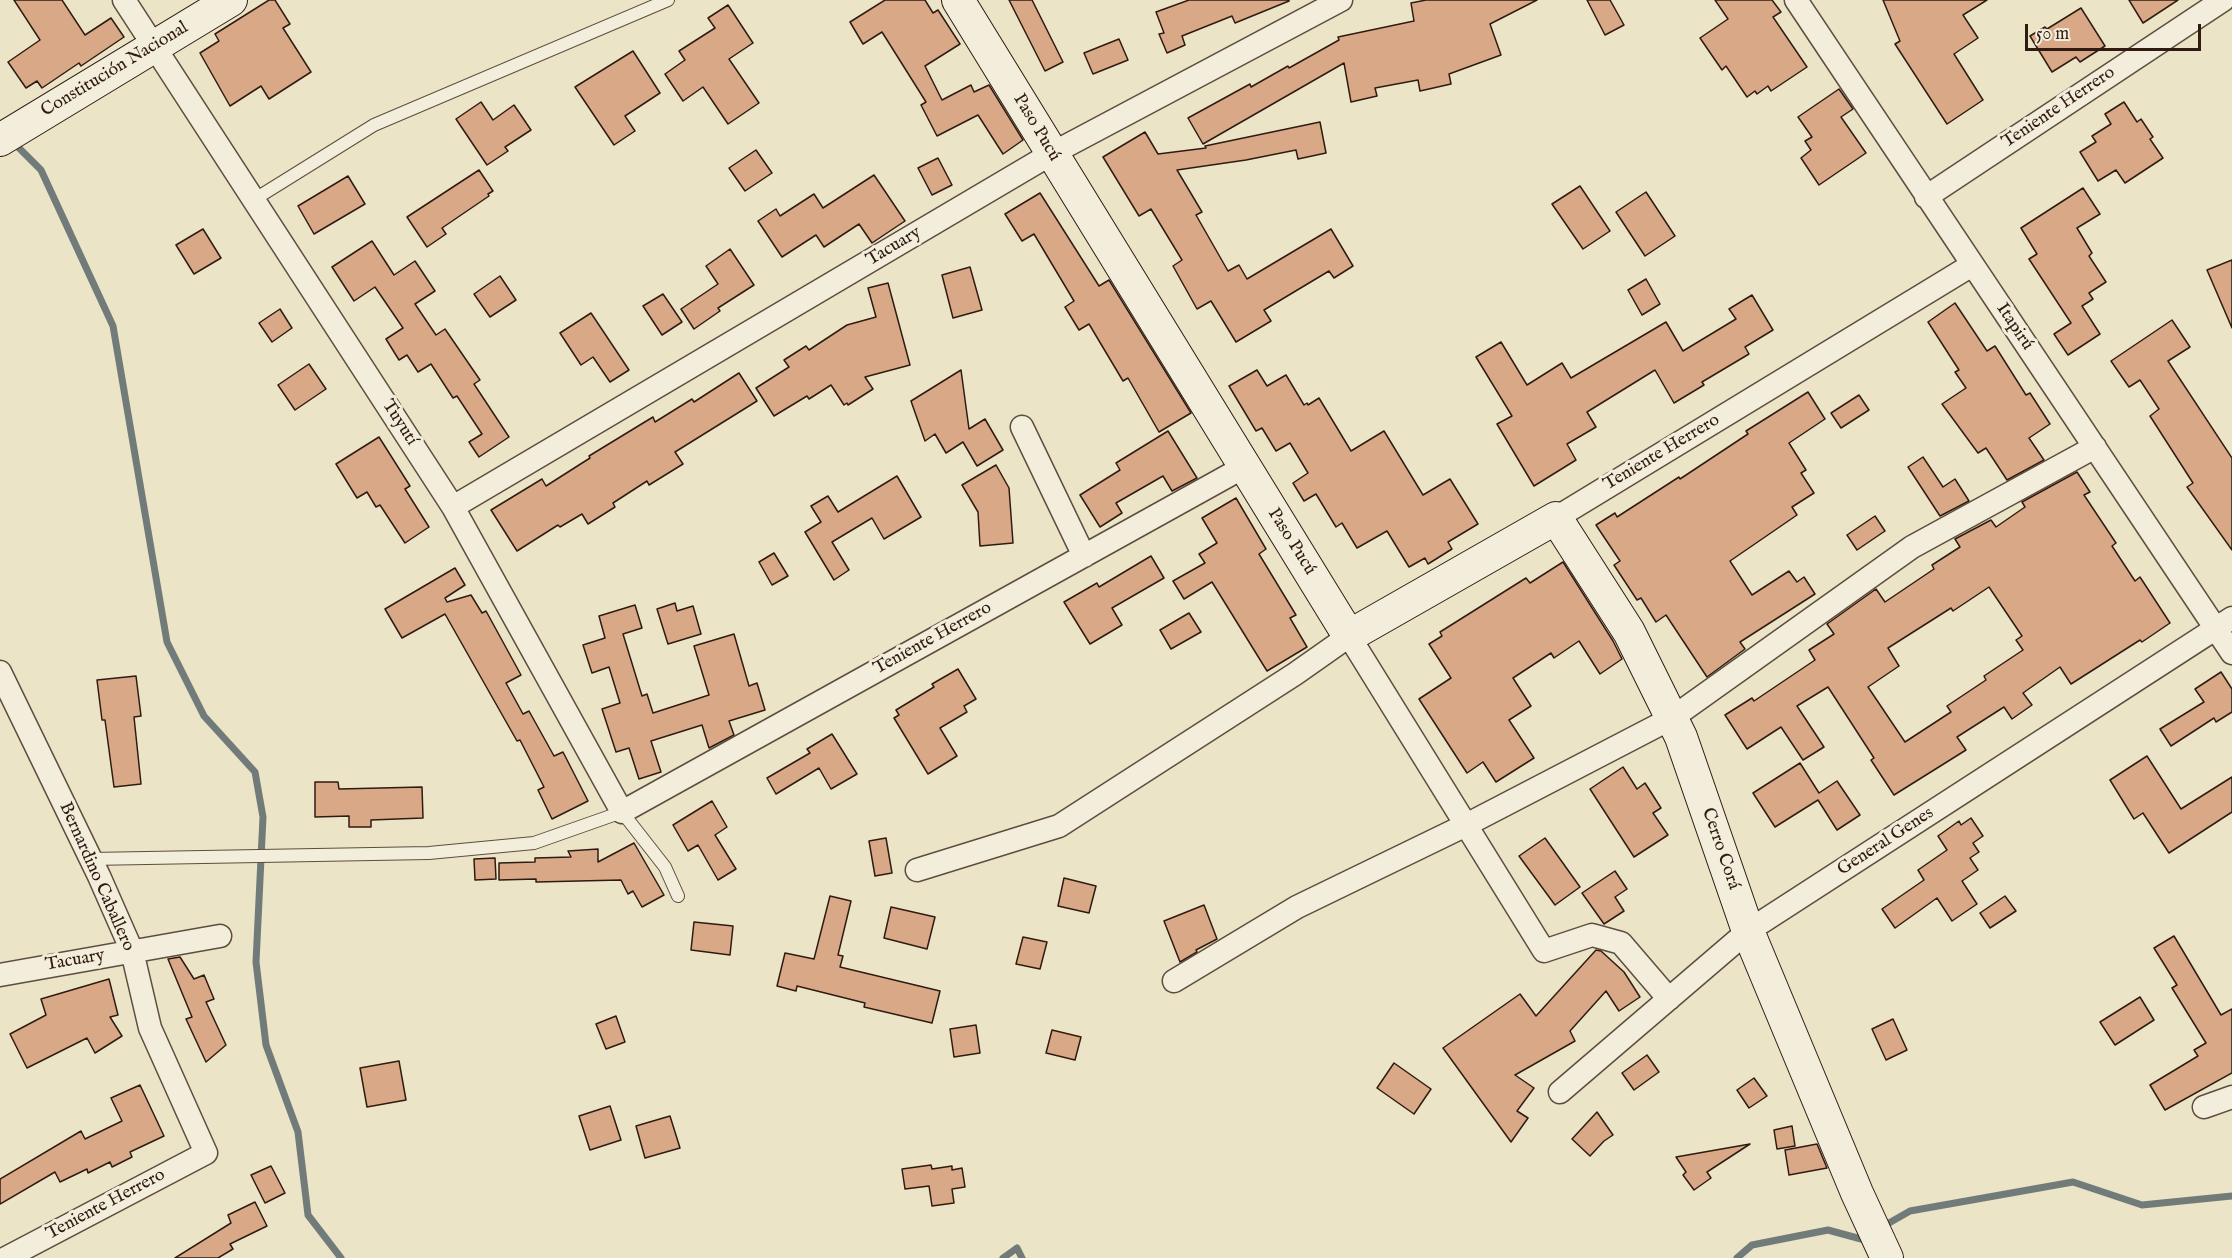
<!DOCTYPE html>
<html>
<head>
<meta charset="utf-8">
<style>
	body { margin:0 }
	#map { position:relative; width:2232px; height:1258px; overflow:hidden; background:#ece4c7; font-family:"IM FELL English",serif }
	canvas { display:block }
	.scale { position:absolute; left:2025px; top:24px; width:176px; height:27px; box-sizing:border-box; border:3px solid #2f1b12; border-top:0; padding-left:8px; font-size:18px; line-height:21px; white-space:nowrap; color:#2f1b12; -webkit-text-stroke:4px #f3eddb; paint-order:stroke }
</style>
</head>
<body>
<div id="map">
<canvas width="2232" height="1258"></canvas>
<div class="scale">50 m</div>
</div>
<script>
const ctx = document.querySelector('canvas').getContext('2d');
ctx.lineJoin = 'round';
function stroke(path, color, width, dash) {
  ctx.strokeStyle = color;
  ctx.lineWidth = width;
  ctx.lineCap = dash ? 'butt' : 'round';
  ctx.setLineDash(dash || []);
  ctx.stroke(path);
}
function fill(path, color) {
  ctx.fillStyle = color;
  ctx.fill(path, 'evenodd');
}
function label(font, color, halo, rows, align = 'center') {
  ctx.font = font + ' "IM FELL English",serif';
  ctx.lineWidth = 6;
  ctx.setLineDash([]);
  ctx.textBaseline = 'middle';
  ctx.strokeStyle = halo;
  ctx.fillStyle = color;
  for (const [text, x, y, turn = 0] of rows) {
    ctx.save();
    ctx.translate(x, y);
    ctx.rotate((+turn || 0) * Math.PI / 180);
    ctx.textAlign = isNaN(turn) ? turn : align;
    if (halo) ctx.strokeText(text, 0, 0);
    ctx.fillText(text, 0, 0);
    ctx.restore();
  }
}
const stream = new Path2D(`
	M 12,141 L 41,170 L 113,326 L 167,642 L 204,716 L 255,772 L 263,817 L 256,962 L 266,1045 L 298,1132 L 308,1215 L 341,1258
	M 1882,1227 L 1910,1211 L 2073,1182 L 2142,1205 L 2232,1196
	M 1003,1258 L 1017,1248 L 1022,1258
	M 1737,1258 L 1752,1245 L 1828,1230 L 1861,1239 L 1867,1236`);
const building = new Path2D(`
	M 14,0 L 62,0 L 85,35 L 111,18 L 124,37 L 81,66 L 79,63 L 42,88 L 37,81 L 26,88 L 8,62 L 40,40 Z
	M 269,0 L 275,0 L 290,24 L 283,28 L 311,72 L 269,99 L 261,86 L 230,106 L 200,53 L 219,41 L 215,34 Z
	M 885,0 L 925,0 L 933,13 L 938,10 L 960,44 L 925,66 L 942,100 L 971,85 L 974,92 L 989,85 L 1023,140 L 1003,154 L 978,115 L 937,136 L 921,105 L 926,102 L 882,32 L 863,44 L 850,22 Z
	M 1009,0 L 1032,0 L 1063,62 L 1045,71 Z
	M 1189,0 L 1289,0 L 1289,1 L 1235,23 L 1232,16 L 1182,36 L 1185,45 L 1167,53 L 1159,34 L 1164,33 L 1156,12 Z
	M 1426,0 L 1537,0 L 1490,24 L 1501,55 L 1449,74 L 1451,84 L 1420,91 L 1418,80 L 1375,88 L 1377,96 L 1351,102 L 1344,63 L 1203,144 L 1188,118 L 1250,84 L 1251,87 L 1288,66 L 1289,68 L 1339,40 L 1338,37 L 1414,21 L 1411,3 Z
	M 1587,0 L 1610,0 L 1624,25 L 1605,35 Z
	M 1715,0 L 1772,0 L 1781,12 L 1773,17 L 1807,67 L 1771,91 L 1768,86 L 1757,94 L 1755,91 L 1747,97 L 1726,66 L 1722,70 L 1700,38 L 1728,19 Z
	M 1883,0 L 1987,0 L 1963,15 L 1978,38 L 1954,54 L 1983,100 L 1947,124 L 1895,44 L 1900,41 Z
	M 2129,0 L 2178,0 L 2143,23 Z
	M 728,5 L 753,43 L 729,59 L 759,103 L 728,124 L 703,87 L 683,101 L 665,74 L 685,60 L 679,51 L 715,28 L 708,18 Z
	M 2081,8 L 2105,46 L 2080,62 L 2076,57 L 2052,72 L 2030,36 L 2045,27 L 2047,29 Z
	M 1119,39 L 1128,60 L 1093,74 L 1084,53 Z
	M 633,51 L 660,93 L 625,116 L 635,131 L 614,145 L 575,87 Z
	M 1839,89 L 1853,109 L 1841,117 L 1866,153 L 1819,185 L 1801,158 L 1811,150 L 1805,141 L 1812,137 L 1798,117 Z
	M 481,102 L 493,120 L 514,105 L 531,130 L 505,147 L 508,151 L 487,165 L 456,119 Z
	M 2124,102 L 2137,122 L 2141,119 L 2153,137 L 2150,139 L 2163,158 L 2125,183 L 2116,170 L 2098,181 L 2080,152 L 2096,142 L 2092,136 L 2111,124 L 2105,114 Z
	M 1320,122 L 1326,153 L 1298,159 L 1296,150 L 1246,160 L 1177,170 L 1202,212 L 1196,215 L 1228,271 L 1239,265 L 1247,279 L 1331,229 L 1353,266 L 1334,278 L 1329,271 L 1264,310 L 1271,321 L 1236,342 L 1211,301 L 1197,309 L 1173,266 L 1182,260 L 1151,209 L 1139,216 L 1103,157 L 1145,132 L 1158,154 L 1206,148 L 1205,146 Z
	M 756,150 L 772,173 L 745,191 L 729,168 Z
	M 938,158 L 952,185 L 932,195 L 918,168 Z
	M 479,170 L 493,191 L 488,194 L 489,196 L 442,228 L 446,234 L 427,247 L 407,217 Z
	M 874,175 L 905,221 L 872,243 L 859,224 L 824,247 L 816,235 L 782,257 L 758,221 L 776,209 L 780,216 L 814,194 L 823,208 Z
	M 348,176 L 365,204 L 314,234 L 298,206 Z
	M 1580,186 L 1610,231 L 1583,249 L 1552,204 Z
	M 2083,188 L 2100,214 L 2077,228 L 2092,253 L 2089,256 L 2106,282 L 2089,293 L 2093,299 L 2082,306 L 2100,334 L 2068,355 L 2054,334 L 2071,323 L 2029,259 L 2037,254 L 2021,228 Z
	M 1646,192 L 1675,236 L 1645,256 L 1616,212 Z
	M 1040,193 L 1099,286 L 1109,280 L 1191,413 L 1159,432 L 1128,378 L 1123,381 L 1089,324 L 1079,330 L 1065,307 L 1074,301 L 1034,234 L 1022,241 L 1005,214 Z
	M 203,229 L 221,258 L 194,274 L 176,245 Z
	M 372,241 L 394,275 L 415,261 L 435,291 L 415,304 L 436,335 L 445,329 L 480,380 L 474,384 L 509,437 L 479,457 L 469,442 L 482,434 L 457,396 L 453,398 L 431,364 L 418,372 L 407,355 L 399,360 L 386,339 L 403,328 L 375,287 L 354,301 L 332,267 Z
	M 730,249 L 754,285 L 718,308 L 720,311 L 694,329 L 681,309 L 718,284 L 706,266 Z
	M 2232,260 L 2232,328 L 2207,270 Z
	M 970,267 L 982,310 L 953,318 L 942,275 Z
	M 500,276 L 516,300 L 490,317 L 474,294 Z
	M 1646,279 L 1660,304 L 1642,315 L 1628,290 Z
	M 888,283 L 910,365 L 865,377 L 873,389 L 848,405 L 847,403 L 844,405 L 831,385 L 809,399 L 807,396 L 774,416 L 756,388 L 789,367 L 784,360 L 806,346 L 809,350 L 847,325 L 876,317 L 868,288 Z
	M 663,294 L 682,322 L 662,335 L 643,306 Z
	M 1752,295 L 1773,330 L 1745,347 L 1749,354 L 1702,382 L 1704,385 L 1674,403 L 1655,370 L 1587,412 L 1596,427 L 1567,444 L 1576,460 L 1534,486 L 1497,424 L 1512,416 L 1476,357 L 1501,342 L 1527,385 L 1562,363 L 1571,378 L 1666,322 L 1683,351 L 1736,319 L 1729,309 Z
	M 1955,303 L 1987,351 L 1995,346 L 2026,395 L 2030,393 L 2050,424 L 2029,438 L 2044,460 L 2007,480 L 1986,448 L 1978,453 L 1942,404 L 1966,388 L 1955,372 L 1959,370 L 1928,322 Z
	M 280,309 L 292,328 L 272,342 L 259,323 Z
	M 591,313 L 629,370 L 610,382 L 593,357 L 581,365 L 560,333 Z
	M 2172,320 L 2190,347 L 2168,361 L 2232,458 L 2232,550 L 2187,487 L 2193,483 L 2150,416 L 2159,409 L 2140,380 L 2129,387 L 2111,361 Z
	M 309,364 L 326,389 L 295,410 L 278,385 Z
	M 961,370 L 969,429 L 985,419 L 1003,450 L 977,466 L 963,442 L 946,453 L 935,434 L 925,441 L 911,401 Z
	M 1257,370 L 1267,386 L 1286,375 L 1304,405 L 1307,403 L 1308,405 L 1319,398 L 1351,451 L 1384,431 L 1423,495 L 1450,479 L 1478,524 L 1448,542 L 1452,549 L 1428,564 L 1425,558 L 1409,567 L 1387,531 L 1357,548 L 1342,523 L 1336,527 L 1316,494 L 1304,501 L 1293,483 L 1308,473 L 1290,443 L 1276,451 L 1262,428 L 1256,431 L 1229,386 Z
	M 739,373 L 757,401 L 675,452 L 683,464 L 649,485 L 647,481 L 613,503 L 615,507 L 588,524 L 582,514 L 560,527 L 558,525 L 517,551 L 491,510 L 542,479 L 546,486 L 590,458 L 589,456 L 653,417 L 655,422 L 692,399 L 694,402 Z
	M 1808,392 L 1825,419 L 1789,443 L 1806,470 L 1801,473 L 1814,493 L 1792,507 L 1797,515 L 1730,561 L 1752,595 L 1789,571 L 1797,582 L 1804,577 L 1815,594 L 1740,642 L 1745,649 L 1707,677 L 1666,615 L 1656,622 L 1641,598 L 1637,600 L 1614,565 L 1620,561 L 1596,525 L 1615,513 L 1617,517 L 1679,477 L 1680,479 L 1748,434 L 1746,431 Z
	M 1859,395 L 1869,410 L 1841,428 L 1831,413 Z
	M 1168,431 L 1197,478 L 1172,491 L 1163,476 L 1116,503 L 1122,513 L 1100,527 L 1080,495 L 1120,470 L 1116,463 Z
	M 379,437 L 410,486 L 405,489 L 429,527 L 405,543 L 380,505 L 376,507 L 367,492 L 357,498 L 336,464 Z
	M 1923,457 L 1943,487 L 1955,479 L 1969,501 L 1940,516 L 1908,467 Z
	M 996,465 L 1009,488 L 1013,543 L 980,546 L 978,512 L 962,485 Z
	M 2077,472 L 2090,492 L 2084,495 L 2116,543 L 2112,546 L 2135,581 L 2140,577 L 2170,623 L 2142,642 L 2140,640 L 2071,684 L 2060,667 L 2023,693 L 2032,705 L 2012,719 L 2004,707 L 1957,737 L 1966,750 L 1894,795 L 1871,760 L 1874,758 L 1828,687 L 1797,706 L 1824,747 L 1803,760 L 1781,727 L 1747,749 L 1725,715 L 1752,698 L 1754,701 L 1815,660 L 1809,650 L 1834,634 L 1827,624 L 1876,589 L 1885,602 L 1934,569 L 1932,565 L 1960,547 L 1955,539 L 1991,520 L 1996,527 L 2025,507 L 2022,502 ZM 1989,587 L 2022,636 L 2016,640 L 2023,650 L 1984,676 L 1986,680 L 1947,706 L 1951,712 L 1905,742 L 1868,687 L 1899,666 L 1888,648 L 1951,608 L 1953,611 Z
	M 897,476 L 921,517 L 884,539 L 872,518 L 832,542 L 849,570 L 834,580 L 805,532 L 821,522 L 811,506 L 828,496 L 838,512 Z
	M 1236,498 L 1266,549 L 1259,554 L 1296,615 L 1290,618 L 1307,647 L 1267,671 L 1212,582 L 1184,599 L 1173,581 L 1205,563 L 1199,554 L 1217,543 L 1202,518 Z
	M 1875,516 L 1885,531 L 1857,550 L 1847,535 Z
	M 774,553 L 788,576 L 772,585 L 759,562 Z
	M 1151,556 L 1164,578 L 1112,608 L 1122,625 L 1090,644 L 1064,602 L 1097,583 L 1099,587 Z
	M 1563,562 L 1613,641 L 1622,659 L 1600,674 L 1579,641 L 1554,658 L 1551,653 L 1513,678 L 1531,706 L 1509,720 L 1534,758 L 1496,782 L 1483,762 L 1467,773 L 1419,699 L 1451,678 L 1429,644 L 1442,636 L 1440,632 L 1526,578 L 1530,583 Z
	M 455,568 L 465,585 L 445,598 L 447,602 L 471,595 L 482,613 L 486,611 L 521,675 L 506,683 L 523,714 L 529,711 L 554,756 L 563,752 L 588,801 L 552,819 L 538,790 L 544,787 L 520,740 L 517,741 L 445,614 L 402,638 L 385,609 Z
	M 675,603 L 677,611 L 693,606 L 701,634 L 668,644 L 657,609 Z
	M 635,605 L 642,628 L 623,634 L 642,696 L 647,694 L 653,713 L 709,695 L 694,646 L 734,634 L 749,686 L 757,683 L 765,710 L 729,721 L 734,735 L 709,748 L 702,725 L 651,741 L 661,772 L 639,779 L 629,748 L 616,752 L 602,709 L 620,703 L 609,667 L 592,673 L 583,645 L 605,638 L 599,616 Z
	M 1189,613 L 1201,632 L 1171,649 L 1160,630 Z
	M 958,669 L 976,699 L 964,706 L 967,712 L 940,728 L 957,756 L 928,774 L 894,718 L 899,715 L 896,710 L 934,687 L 932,684 Z
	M 2221,672 L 2232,689 L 2232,712 L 2216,722 L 2214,718 L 2171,746 L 2160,729 L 2204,702 L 2195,689 Z
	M 136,676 L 141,716 L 134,717 L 141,784 L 114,787 L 105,720 L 102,720 L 97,680 Z
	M 832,734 L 857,774 L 831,789 L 819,768 L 776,794 L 767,778 L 810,753 L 807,749 Z
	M 2147,756 L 2181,809 L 2232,777 L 2232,812 L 2169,853 L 2143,813 L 2134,819 L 2110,780 Z
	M 1800,763 L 1819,793 L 1837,781 L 1860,815 L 1837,830 L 1818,800 L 1775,827 L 1753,793 Z
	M 1623,767 L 1637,789 L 1645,783 L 1661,808 L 1653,813 L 1668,835 L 1634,857 L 1590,789 Z
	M 315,782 L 338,782 L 339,789 L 422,787 L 423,818 L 371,820 L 371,827 L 349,827 L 349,816 L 315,817 Z
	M 712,801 L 727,827 L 715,835 L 736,869 L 718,880 L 698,845 L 688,851 L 673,825 Z
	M 1971,818 L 1983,836 L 1973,843 L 1979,852 L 1970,858 L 1978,870 L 1962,881 L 1977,904 L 1952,921 L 1937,898 L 1895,928 L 1882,909 L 1924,880 L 1918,870 L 1947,850 L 1938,836 L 1959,821 L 1961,825 Z
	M 886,838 L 892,873 L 875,876 L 869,841 Z
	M 1545,838 L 1580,887 L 1555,905 L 1519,856 Z
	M 634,843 L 664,895 L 642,907 L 633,891 L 628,894 L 621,880 L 536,882 L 536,879 L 499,880 L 499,863 L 535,862 L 535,858 L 571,857 L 568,851 L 598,849 L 598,862 Z
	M 495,858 L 496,879 L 475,880 L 474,859 Z
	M 1615,871 L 1627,889 L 1615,897 L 1624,911 L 1604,924 L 1582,893 Z
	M 1064,878 L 1096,886 L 1089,913 L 1058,906 Z
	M 830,896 L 851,901 L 838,955 L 843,956 L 840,967 L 940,991 L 932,1023 L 864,1007 L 865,1003 L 797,986 L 796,991 L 777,986 L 785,953 L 814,959 Z
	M 2005,896 L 2016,911 L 1990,928 L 1980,913 Z
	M 1204,905 L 1217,939 L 1196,950 L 1197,952 L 1180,962 L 1164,921 Z
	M 891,907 L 935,917 L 927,949 L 884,938 Z
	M 694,922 L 733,926 L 730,955 L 691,950 Z
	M 2174,936 L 2221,1015 L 2232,1009 L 2232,1073 L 2165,1110 L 2150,1085 L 2198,1056 L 2194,1050 L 2206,1043 L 2172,988 L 2177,985 L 2154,948 Z
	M 1023,937 L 1047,942 L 1040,969 L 1016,964 Z
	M 1596,950 L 1601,951 L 1624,972 L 1640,997 L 1619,1011 L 1606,991 L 1570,1031 L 1575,1041 L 1515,1075 L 1534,1088 L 1517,1111 L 1528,1118 L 1511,1142 L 1443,1048 L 1520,994 L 1536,1016 Z
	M 180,957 L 194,979 L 204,975 L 214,999 L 206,1002 L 226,1045 L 206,1062 L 186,1019 L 192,1017 L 168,959 Z
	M 109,979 L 118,1015 L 110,1017 L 122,1036 L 95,1053 L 87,1038 L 27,1068 L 10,1034 L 46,1015 L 41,999 Z
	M 2140,997 L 2154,1020 L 2115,1045 L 2100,1022 Z
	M 616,1016 L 625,1042 L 606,1049 L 596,1024 Z
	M 1893,1019 L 1907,1050 L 1886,1060 L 1872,1029 Z
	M 976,1025 L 980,1053 L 954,1057 L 950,1029 Z
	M 1052,1030 L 1081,1037 L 1075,1060 L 1046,1053 Z
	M 1647,1055 L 1659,1072 L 1634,1090 L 1622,1073 Z
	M 399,1061 L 406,1100 L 367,1107 L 360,1068 Z
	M 1394,1063 L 1431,1089 L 1414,1114 L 1377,1088 Z
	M 1754,1078 L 1767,1096 L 1749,1108 L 1737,1090 Z
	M 140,1085 L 164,1136 L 130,1152 L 132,1157 L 112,1167 L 110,1162 L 88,1173 L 87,1169 L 60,1182 L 55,1172 L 0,1204 L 0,1179 L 81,1131 L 85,1139 L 122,1121 L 111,1098 Z
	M 610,1106 L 621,1140 L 590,1150 L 579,1116 Z
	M 1597,1112 L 1613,1135 L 1604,1141 L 1590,1156 L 1572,1139 Z
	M 670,1116 L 680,1148 L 645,1158 L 636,1126 Z
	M 1792,1126 L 1795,1146 L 1777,1149 L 1774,1130 Z
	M 1750,1144 L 1707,1172 L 1711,1178 L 1694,1190 L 1683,1175 L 1686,1172 L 1676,1157 Z
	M 1817,1144 L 1827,1168 L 1789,1175 L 1785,1150 Z
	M 931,1165 L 932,1169 L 952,1166 L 952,1170 L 962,1168 L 965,1187 L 952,1189 L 954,1203 L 932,1206 L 929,1186 L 905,1189 L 902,1169 Z
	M 271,1166 L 285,1193 L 265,1203 L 251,1175 Z
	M 255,1202 L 267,1226 L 230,1244 L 233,1249 L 218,1258 L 175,1258 L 231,1223 L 228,1215 Z`);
const lane = new Path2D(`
	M 255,199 L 374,125 L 668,0
	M 90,859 L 429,853 L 534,843 L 622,812 L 665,867 L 678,896`);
const street = new Path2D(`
	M 124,0 L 453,507 L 622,812 L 1244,467
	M 1796,0 L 2232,653
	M 1926,197 L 2223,0
	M 1022,427 L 1084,556
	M 453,507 L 1051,154 L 1341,0
	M 1556,518 L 1972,265
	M 0,672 L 99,876 L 132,951 L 150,1028 L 206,1153 L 6,1258
	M 917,870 L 1059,826 L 1295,674 L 1349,636 L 1544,951 L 1592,935 L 1621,943 L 1669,999
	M 0,975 L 220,936
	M 1174,981 L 1297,907 L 1466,825 L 1672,718 L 1912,547 L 2095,447
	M 1560,1092 L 1748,931 L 2232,618
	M 2204,1107 L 2232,1097`);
const secondary = new Path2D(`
	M 958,0 L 1349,636 L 1556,518 L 1629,632 L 1681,737 L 1748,931 L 1857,1193 L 1887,1258
	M 0,140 L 231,0`);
const streetNames = [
	["Constitución Nacional",115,70,-31],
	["Teniente Herrero",2059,108,-34],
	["Paso Pucú",1036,128,59],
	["Tacuary",894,247,-31],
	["Itapirú",2014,327,56],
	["Tuyutí",399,423,57],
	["Teniente Herrero",1662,453,-31],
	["Paso Pucú",1291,542,58],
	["Teniente Herrero",933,639,-29],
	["General Genes",1886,842,-33],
	["Cerro Corá",1720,849,71],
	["Bernardino Caballero",96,877,66],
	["Tacuary",75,961,-10],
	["Teniente Herrero",106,1205,-28]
];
stroke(stream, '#717c7a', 7);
fill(building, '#d9a987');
stroke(building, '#2f1b12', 1.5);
stroke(lane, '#5e4d3f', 14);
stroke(street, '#5e4d3f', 25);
stroke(secondary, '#2f1b12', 34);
stroke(lane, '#f3eddb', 12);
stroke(street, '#f3eddb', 22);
stroke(secondary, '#f3eddb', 32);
label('18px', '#2f1b12', '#f3eddb', streetNames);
</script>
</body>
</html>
